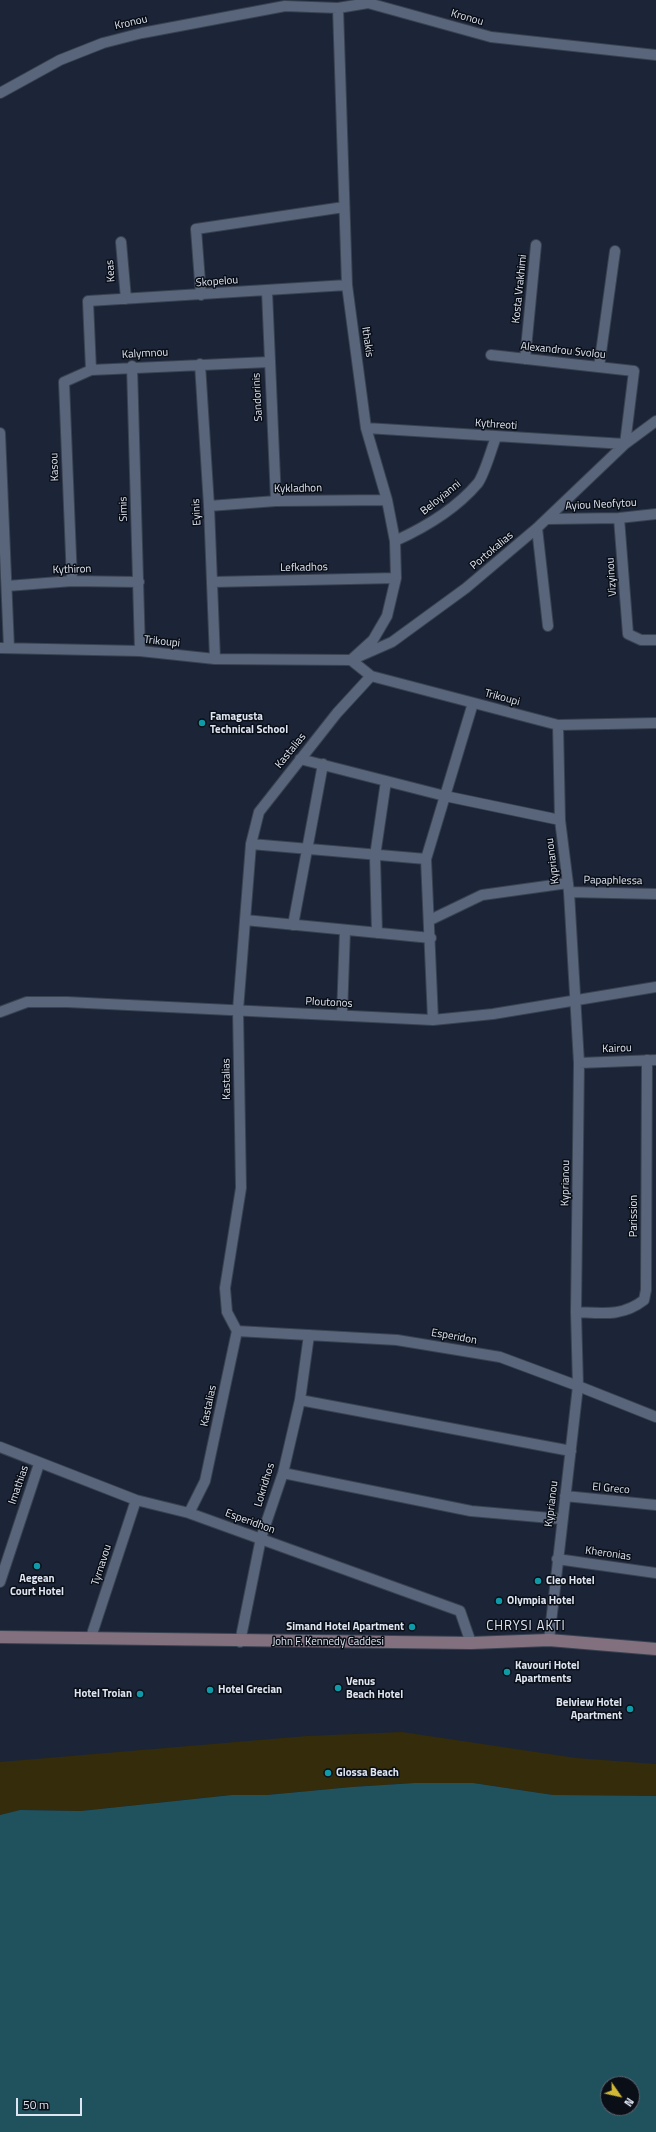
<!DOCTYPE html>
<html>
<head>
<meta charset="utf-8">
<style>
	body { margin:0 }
	#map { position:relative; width:656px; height:2132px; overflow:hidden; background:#1b2537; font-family:"Titillium Web",sans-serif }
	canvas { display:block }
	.north { position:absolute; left:600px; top:2076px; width:40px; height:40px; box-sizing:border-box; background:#0a0e16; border:1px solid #5f646e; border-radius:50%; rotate:124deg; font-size:11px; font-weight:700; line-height:16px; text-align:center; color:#dfe6f3 }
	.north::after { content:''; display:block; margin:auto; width:14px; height:18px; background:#d1b736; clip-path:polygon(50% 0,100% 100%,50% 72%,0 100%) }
	.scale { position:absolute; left:16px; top:2098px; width:66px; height:18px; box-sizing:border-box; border:2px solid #dfe6f3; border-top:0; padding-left:5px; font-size:12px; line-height:14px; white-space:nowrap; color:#dfe6f3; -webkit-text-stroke:3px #0a0e16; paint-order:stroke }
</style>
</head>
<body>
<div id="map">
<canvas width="656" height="2132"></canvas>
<div class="north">N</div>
<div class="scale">50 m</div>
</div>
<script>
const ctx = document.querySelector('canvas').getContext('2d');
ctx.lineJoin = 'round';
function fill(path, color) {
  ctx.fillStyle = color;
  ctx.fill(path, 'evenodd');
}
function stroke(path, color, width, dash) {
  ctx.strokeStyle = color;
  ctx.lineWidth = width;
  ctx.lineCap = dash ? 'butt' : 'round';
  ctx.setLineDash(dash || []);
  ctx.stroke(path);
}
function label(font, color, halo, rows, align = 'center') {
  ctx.font = font + ' "Titillium Web",sans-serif';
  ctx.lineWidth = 3;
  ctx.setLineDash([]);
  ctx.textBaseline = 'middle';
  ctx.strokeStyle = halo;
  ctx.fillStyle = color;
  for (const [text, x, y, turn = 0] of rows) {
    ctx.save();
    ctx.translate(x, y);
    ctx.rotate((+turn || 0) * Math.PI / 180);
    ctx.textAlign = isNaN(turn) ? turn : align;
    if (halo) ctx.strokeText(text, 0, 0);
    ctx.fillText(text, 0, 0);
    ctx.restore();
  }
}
const sand = new Path2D(`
	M 402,1732 L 576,1758 L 656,1764 L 656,1796 L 553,1795 L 473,1783 L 415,1783 L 352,1787 L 267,1795 L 231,1795 L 81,1811 L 20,1810 L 0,1815 L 0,1762 L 307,1736 Z`);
const water = new Path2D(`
	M 415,1783 L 473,1783 L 553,1795 L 656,1796 L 656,2132 L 0,2132 L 0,1815 L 20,1810 L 81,1811 L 232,1795 L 267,1795 L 352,1787 ZM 608,2084 L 632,2084 L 632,2108 L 608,2108 Z`);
const street = new Path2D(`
	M 338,8 L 347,285 L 366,428 L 387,500 L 395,541 L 396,578 L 387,616 L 373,640 L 351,660 L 371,676 L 558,725 L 656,723
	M 0,93 L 60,60 L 103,43 L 142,33 L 285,6 L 338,8 L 368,3 L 491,37 L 656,55
	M 121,242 L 126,299
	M 267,291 L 276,501
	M 201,295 L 196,229 L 344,207
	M 525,359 L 536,245
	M 269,362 L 91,370 L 88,301 L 347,285
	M 200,364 L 209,506 L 215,659
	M 132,366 L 140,651
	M 599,367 L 615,251
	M 366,428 L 625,444 L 634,371 L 491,355
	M 0,433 L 9,648
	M 209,506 L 276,501 L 387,500
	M 619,518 L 628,634 L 641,640 L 656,640
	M 547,519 L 619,518 L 656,514
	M 537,528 L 548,626
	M 395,541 C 426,527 456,509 478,483 C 485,473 491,450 496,437
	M 72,581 L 64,382 L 91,370
	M 212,582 L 396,578
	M 7,586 L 72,581 L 139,582
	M 0,648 L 140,651 L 215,659 L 351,660 L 392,642 L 466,588 L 537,528 L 625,444 L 656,421
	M 300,759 L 445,796 L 560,820
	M 251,844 L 426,859
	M 569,892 L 656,894
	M 245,920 L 431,938
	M 430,920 L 482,895 L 568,883
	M 293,925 L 323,764
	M 377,933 L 375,856 L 386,781
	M 0,1012 L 27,1002 L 67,1002 L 433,1020 L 493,1014 L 656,987
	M 342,1015 L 345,930
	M 433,1020 L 426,859 L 473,703
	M 579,1063 L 656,1060
	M 576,1312 C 602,1313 622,1317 644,1300 L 646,1290 L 647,1060
	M 237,1331 L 397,1340 L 500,1357 L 578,1386 L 656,1417
	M 300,1400 L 571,1451
	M 0,1447 L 136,1500 L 189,1513 L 460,1611 L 471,1643
	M 283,1473 L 471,1511 L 562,1519
	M 565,1496 L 656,1505
	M 189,1513 L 205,1481 L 237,1331 L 227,1312 L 225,1288 L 241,1188 L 238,1010 L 251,844 L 259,812 L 337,713 L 371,676
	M 557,1559 L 656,1573
	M 0,1582 L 39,1464
	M 91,1637 L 136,1500
	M 549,1640 L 578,1386 L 576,1312 L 579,1063 L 569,892 L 560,820 L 558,725
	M 240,1642 L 261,1538 L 283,1473 L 300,1400 L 309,1335`);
const secondary = new Path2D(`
	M 0,1637 L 471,1643 L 549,1640 L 656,1649`);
const markers = [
	[202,723,4,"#0f9aa8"],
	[37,1566,4,"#0f9aa8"],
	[538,1581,4,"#0f9aa8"],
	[499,1601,4,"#0f9aa8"],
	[412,1627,4,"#0f9aa8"],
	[507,1672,4,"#0f9aa8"],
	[338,1688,4,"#0f9aa8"],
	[210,1690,4,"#0f9aa8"],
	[140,1694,4,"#0f9aa8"],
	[630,1709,4,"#0f9aa8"],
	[328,1773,4,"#0f9aa8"]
];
const streetNames = [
	["Kronou",467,18,16],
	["Kronou",131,23,-13],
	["Keas",111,271,-94],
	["Skopelou",217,282,-4],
	["Kosta Vrakhimi",520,289,-84],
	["Ithakis",367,342,82],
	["Alexandrou Svolou",563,351,6],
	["Kalymnou",145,354,-3],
	["Sandorinis",258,397,-93],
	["Kythreoti",496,425,4],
	["Kasou",55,467,-92],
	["Kykladhon",298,489,-1],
	["Beloyianni",441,498,-39],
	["Ayiou Neofytou",601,505,-3],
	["Simis",124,509,-92],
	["Eyinis",197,512,-93],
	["Portokalias",492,551,-40],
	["Lefkadhos",304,568,-1],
	["Kythiron",72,570,-2],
	["Vizyinou",612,577,-94],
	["Trikoupi",162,642,6],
	["Trikoupi",502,698,15],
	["Kastalias",291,751,-51],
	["Kyprianou",553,861,-97],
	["Papaphlessa",613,881,1],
	["Ploutonos",329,1003,3],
	["Kairou",617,1049,-2],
	["Kastalias",227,1079,-91],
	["Kyprianou",566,1183,-89],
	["Parission",634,1216,-90],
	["Esperidon",454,1337,10],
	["Kastalias",209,1406,-78],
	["Imathias",19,1485,-71],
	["Lokridhos",265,1485,-73],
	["El Greco",611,1489,5],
	["Kyprianou",552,1504,-83],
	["Esperidhon",250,1522,20],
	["Kheronias",608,1554,8],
	["Tyrnavou",102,1565,-72],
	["John F. Kennedy Caddesi",328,1642]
];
const poiNames = [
	["Famagusta",210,717],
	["Technical School",210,730],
	["Aegean",37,1579,"center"],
	["Court Hotel",37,1592,"center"],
	["Cleo Hotel",546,1581],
	["Olympia Hotel",507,1601],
	["Simand Hotel Apartment",404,1627,"right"],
	["Kavouri Hotel",515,1666],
	["Apartments",515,1679],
	["Venus",346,1682],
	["Beach Hotel",346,1695],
	["Hotel Grecian",218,1690],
	["Hotel Troian",132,1694,"right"],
	["Belview Hotel",622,1703,"right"],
	["Apartment",622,1716,"right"],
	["Glossa Beach",336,1773]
];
const quarterNames = [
	["CHRYSI AKTI",526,1627]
];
fill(sand, '#342c0b');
fill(water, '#20525e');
stroke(street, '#394251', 12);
stroke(secondary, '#394251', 14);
stroke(street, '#59657b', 10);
stroke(secondary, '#82707f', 12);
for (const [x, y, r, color] of markers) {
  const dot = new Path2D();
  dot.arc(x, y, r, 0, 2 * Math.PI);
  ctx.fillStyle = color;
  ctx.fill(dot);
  stroke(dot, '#0a0e16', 1.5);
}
label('11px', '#dfe6f3', '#0a0e16', streetNames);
label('bold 11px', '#dfe6f3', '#0a0e16', poiNames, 'left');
ctx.letterSpacing = '1px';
label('13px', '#dfe6f3', '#0a0e16', quarterNames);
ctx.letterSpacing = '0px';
</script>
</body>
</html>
